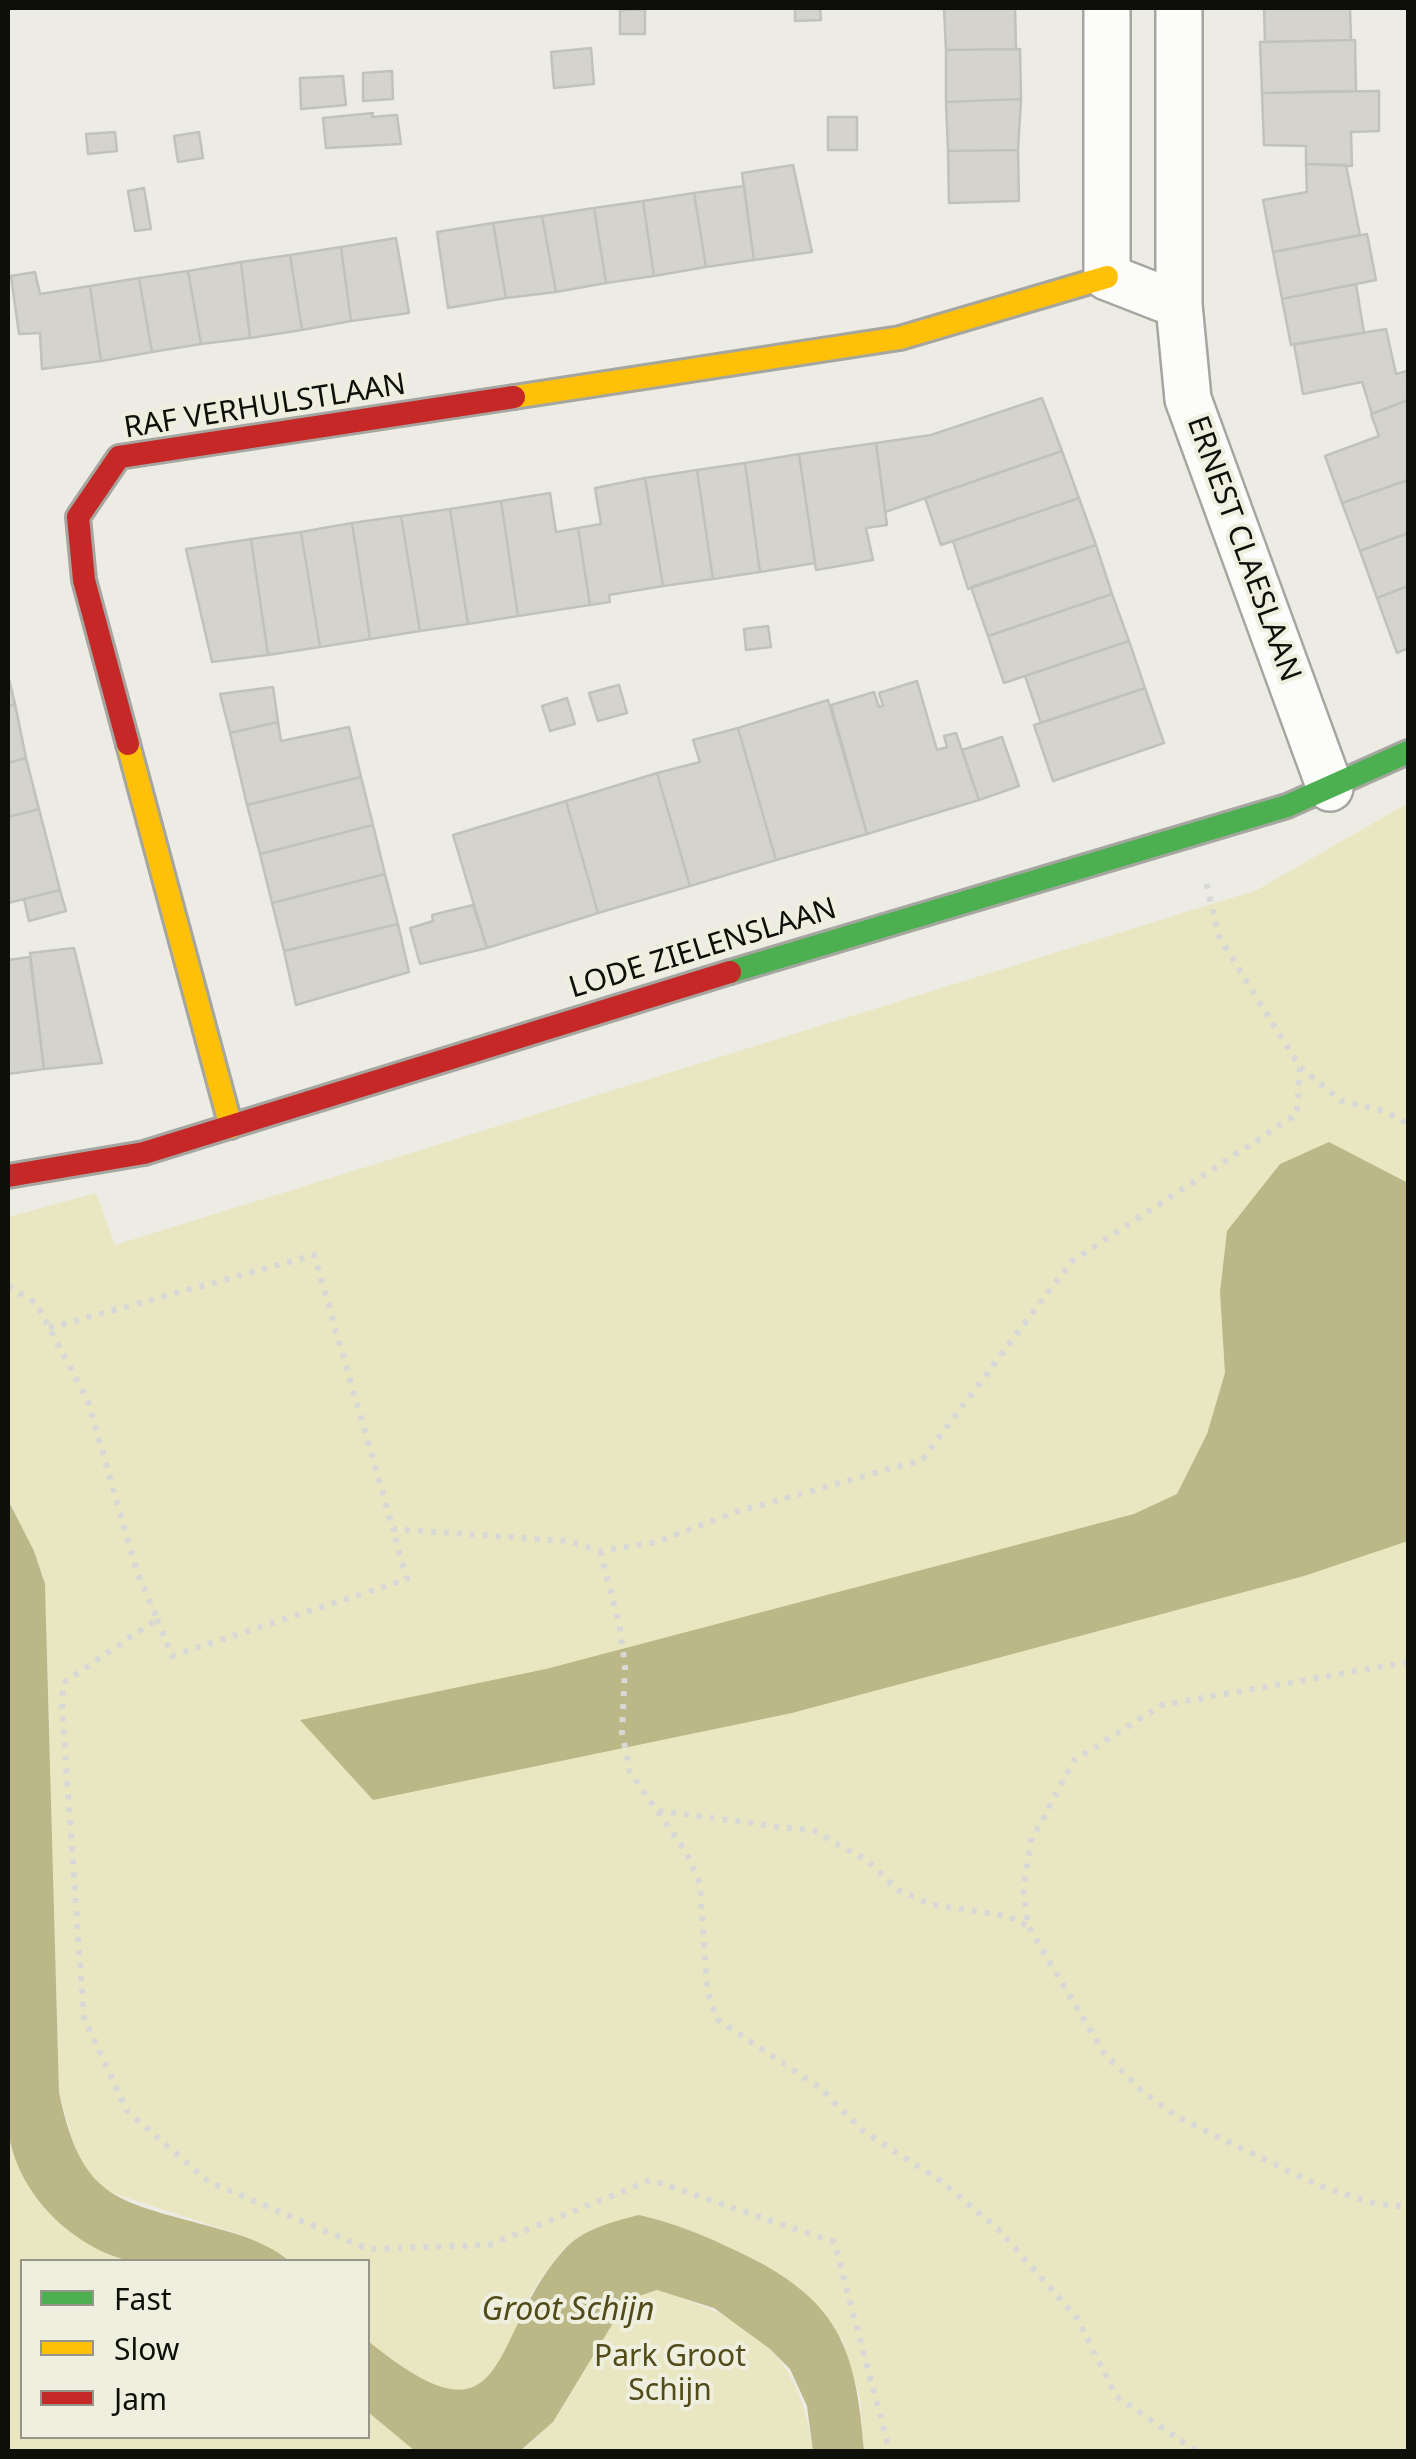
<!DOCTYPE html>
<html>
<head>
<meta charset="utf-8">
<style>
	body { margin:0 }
	#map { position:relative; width:1416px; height:2459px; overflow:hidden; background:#ecece4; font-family:"Noto Sans",sans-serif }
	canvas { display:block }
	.frame { position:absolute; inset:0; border:10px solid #0f0f0a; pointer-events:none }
	.legend { position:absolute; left:20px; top:2259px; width:350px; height:180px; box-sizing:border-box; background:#efefe0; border:2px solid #95958a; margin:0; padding:12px 18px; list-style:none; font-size:30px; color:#0f0f0a }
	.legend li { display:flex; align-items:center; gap:20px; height:50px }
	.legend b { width:50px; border:2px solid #95958a }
</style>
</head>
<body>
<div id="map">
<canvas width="1416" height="2459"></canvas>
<div class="frame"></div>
<ul class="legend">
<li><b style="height:12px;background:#4caf50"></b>Fast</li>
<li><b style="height:12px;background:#ffc107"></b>Slow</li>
<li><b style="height:12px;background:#c62828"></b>Jam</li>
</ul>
</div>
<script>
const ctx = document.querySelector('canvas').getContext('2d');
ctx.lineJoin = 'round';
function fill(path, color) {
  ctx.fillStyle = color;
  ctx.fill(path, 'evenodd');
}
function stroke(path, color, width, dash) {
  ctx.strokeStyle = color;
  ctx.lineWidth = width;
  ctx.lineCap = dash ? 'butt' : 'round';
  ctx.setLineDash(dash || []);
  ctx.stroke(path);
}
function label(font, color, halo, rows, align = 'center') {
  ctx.font = font + ' "Noto Sans",sans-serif';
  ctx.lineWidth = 8;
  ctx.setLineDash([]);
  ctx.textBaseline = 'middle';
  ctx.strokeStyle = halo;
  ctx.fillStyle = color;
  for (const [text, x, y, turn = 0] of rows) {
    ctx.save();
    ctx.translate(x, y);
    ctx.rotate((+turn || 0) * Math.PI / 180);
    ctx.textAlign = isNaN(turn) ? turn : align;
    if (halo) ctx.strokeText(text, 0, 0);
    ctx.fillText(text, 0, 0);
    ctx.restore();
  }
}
const green = new Path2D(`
	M 1408,803 L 1408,2451 L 864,2451 L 860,2398 L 842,2339 L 565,2247 C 555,2261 542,2276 533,2291 C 517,2318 515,2352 499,2379 C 460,2442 399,2374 368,2341 L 368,2262 L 289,2261 L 238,2234 L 106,2191 L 79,2163 L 59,2092 L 45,1584 L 34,1551 L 8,1500 L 8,1217 L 96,1193 L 115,1245 L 1257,890 Z
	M 8,2125 C 13,2194 75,2238 135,2261 L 22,2262 L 22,2436 L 368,2436 L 368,2412 L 415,2451 L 8,2451 Z
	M 657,2290 C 751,2319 799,2350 813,2451 L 520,2452 L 553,2422 L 627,2299 Z`);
const water = new Path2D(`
	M 1329,1142 L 1408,1183 L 1408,1541 L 1304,1576 L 792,1713 L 373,1800 L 300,1720 L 546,1669 L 1134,1514 L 1177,1494 L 1207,1434 L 1225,1373 L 1220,1292 L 1227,1231 L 1280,1164 Z
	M 8,1500 L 34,1551 L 45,1584 L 59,2092 C 82,2204 119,2200 219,2229 C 242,2235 271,2245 289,2261 C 247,2262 174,2269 135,2262 C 72,2250 12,2189 8,2125 Z
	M 639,2215 C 675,2223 705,2236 739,2252 C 838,2299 856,2346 864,2451 L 813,2451 L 807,2406 L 790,2369 L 770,2349 L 714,2308 L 657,2290 L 627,2300 L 553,2422 L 520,2451 L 415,2451 L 368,2412 L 368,2341 C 513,2459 487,2336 563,2251 C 582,2229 612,2222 639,2215 Z`);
const building = new Path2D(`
	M 795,8 L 820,8 L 821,20 L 795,21 Z
	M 944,8 L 1015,8 L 1016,49 L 946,50 Z
	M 1264,8 L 1350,8 L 1351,40 L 1265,42 Z
	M 645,9 L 645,34 L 620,34 L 620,10 Z
	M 1351,40 L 1355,40 L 1356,91 L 1262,93 L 1260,42 Z
	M 591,48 L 594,84 L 554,88 L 551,52 Z
	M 1020,49 L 1021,99 L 946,102 L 946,50 Z
	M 392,71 L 393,99 L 363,101 L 363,73 Z
	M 343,76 L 346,105 L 301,109 L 300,78 Z
	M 1379,91 L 1379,131 L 1351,132 L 1352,166 L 1306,164 L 1306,146 L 1264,145 L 1262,93 Z
	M 1021,99 L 1018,150 L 948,151 L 946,102 Z
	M 373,113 L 372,117 L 397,115 L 401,144 L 326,148 L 323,118 Z
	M 828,117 L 857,117 L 857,150 L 828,150 Z
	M 115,132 L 117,151 L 88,154 L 86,134 Z
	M 199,132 L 203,158 L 178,162 L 174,136 Z
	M 1018,150 L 1019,201 L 949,203 L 948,151 Z
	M 1306,164 L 1346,165 L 1360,235 L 1273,252 L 1263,200 L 1307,192 Z
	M 793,165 L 812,252 L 754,260 L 742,173 Z
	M 744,186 L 754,260 L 706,267 L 694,193 Z
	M 144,188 L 151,229 L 135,231 L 128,191 Z
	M 694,193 L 706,267 L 654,276 L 643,201 Z
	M 643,201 L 654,276 L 606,283 L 594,208 Z
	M 594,208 L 606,283 L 556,292 L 542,216 Z
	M 542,216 L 556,292 L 506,298 L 493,223 Z
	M 493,223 L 506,298 L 448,308 L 437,232 Z
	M 1367,234 L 1376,280 L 1282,299 L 1273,252 Z
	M 396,238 L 409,313 L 351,321 L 341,247 Z
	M 341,247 L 351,321 L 302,330 L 290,255 Z
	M 290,255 L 302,330 L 250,338 L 241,262 Z
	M 241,262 L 250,338 L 201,344 L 188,271 Z
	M 188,271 L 201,344 L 152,352 L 139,278 Z
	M 35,272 L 40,294 L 90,286 L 101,361 L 42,369 L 40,333 L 19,334 L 11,276 Z
	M 139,278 L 152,352 L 101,361 L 90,286 Z
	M 1356,284 L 1364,333 L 1291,345 L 1282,299 Z
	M 1386,329 L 1396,374 L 1407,371 L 1408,400 L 1372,414 L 1362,382 L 1303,394 L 1294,344 Z
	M 1042,398 L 1062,451 L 885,512 L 876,443 L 931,435 Z
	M 1408,400 L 1408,480 L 1342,503 L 1325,456 L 1379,436 L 1371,414 Z
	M 876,443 L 887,525 L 866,528 L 873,560 L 816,570 L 799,454 Z
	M 1062,451 L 1079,498 L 941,545 L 925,498 Z
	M 799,454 L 815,563 L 760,572 L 745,463 Z
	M 745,463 L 760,572 L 713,579 L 697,470 Z
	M 697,470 L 713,579 L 663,586 L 645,478 Z
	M 645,478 L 663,586 L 609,595 L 610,602 L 590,605 L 578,528 L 601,524 L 595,488 Z
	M 1408,480 L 1408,533 L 1360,551 L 1342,503 Z
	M 550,493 L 556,532 L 578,528 L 590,605 L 518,616 L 501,501 Z
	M 1079,498 L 1096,545 L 968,589 L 953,541 Z
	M 501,501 L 518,616 L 468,624 L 450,509 Z
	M 450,509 L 468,624 L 420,631 L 401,516 Z
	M 401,516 L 420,631 L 370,639 L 352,523 Z
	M 352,523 L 370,639 L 320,647 L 301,532 Z
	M 301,532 L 320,647 L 268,655 L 251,539 Z
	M 1408,533 L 1408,586 L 1377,598 L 1360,551 Z
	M 251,539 L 268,655 L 212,662 L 186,549 Z
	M 1096,545 L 1112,594 L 988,636 L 971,587 Z
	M 1408,586 L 1408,648 L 1397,653 L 1377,598 Z
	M 1112,594 L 1129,641 L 1004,683 L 988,636 Z
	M 768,626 L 771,647 L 746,650 L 744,629 Z
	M 1129,641 L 1145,688 L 1041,723 L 1025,676 Z
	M 8,675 L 15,704 L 8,706 Z
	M 917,681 L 937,750 L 947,747 L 944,736 L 956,733 L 979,800 L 867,834 L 831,705 L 874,692 L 879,707 L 883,706 L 879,693 Z
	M 619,685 L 627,713 L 598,721 L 589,693 Z
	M 273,687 L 278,722 L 230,733 L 220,694 Z
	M 1145,688 L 1164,743 L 1053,781 L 1034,725 Z
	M 567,698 L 575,724 L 550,731 L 542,706 Z
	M 828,700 L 867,834 L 776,860 L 738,728 Z
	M 15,704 L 26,758 L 8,763 L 8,706 Z
	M 278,722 L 281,741 L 349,727 L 361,777 L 247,805 L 230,733 Z
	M 738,728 L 776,860 L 690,886 L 657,773 L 700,762 L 693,740 Z
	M 1002,737 L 1019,786 L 979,800 L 962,750 Z
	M 26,758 L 39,809 L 8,817 L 8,763 Z
	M 657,773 L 690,886 L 598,913 L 566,801 Z
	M 361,777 L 373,825 L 260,854 L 247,805 Z
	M 566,801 L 598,913 L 487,948 L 453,835 Z
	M 39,809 L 60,890 L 8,903 L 8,817 Z
	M 373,825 L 385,874 L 272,903 L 260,854 Z
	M 385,874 L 398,924 L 284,951 L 272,903 Z
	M 60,890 L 66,911 L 29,921 L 24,899 Z
	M 473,905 L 487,948 L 420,964 L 410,928 L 433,921 L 432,915 Z
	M 398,924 L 409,972 L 296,1005 L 284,951 Z
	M 74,948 L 102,1063 L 44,1069 L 30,953 Z
	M 30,957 L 44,1069 L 8,1074 L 8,960 Z`);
const path = new Path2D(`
	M 1300,1067 L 1341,1101 L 1384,1111 L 1408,1124
	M 8,1286 L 36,1303 L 88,1401 L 136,1569 L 157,1619 L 63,1683 L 62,1708 L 84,2018 L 127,2111 L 209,2182 L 368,2249 L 489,2245 L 651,2180 L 834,2242 L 890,2452
	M 49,1328 L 314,1255 L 393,1529 L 568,1541 L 600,1551 L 656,1542 L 736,1512 L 922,1460 L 1071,1262 L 1297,1114 L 1300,1067 L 1219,937 L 1206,882
	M 600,1551 L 620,1628 L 625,1666 L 622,1733 L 630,1772 L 686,1852 L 700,1884 L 707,1989 L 717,2019 L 820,2088 L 863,2131 L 941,2181 L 998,2229 L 1077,2318 L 1116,2396 L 1198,2452
	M 157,1619 L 172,1656 L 407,1579 L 393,1530
	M 1408,1662 L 1162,1705 L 1074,1760 L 1031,1841 L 1023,1888 L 1028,1926 L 1105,2055 L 1140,2089 L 1177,2117 L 1320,2186 L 1373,2203 L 1408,2207
	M 658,1811 L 814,1831 L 868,1861 L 898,1890 L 933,1905 L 1007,1916 L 1027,1926`);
const street = new Path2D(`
	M 1107,8 L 1107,277 L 1179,305 L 1179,8
	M 1179,305 L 1188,399 L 1330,788`);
const fast = new Path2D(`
	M 730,972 L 1287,806 L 1408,752`);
const slow = new Path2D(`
	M 514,397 L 900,338 L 1107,277
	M 128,744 L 231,1127`);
const jam = new Path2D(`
	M 128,744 L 84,580 L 78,517 L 119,457 L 514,397
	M 8,1176 L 144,1153 L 730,972`);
const streetNames = [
	["RAF VERHULSTLAAN",265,407,-9],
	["ERNEST CLAESLAAN",1243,549,70],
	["LODE ZIELENSLAAN",703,949,-17]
];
const parkNames = [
	["Park Groot",670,2357],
	["Schijn",670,2391]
];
const waterNames = [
	["Groot Schijn",568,2311]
];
fill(green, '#e9e7c1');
fill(water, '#bbb786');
fill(building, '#d4d4cd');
stroke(building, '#c2c2bc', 2.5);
stroke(street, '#a6a6a0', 50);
stroke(fast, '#a6a6a0', 28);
stroke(slow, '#a6a6a0', 28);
stroke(jam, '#a6a6a0', 28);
stroke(path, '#d8d8d6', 6, [5, 8]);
stroke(street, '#fcfcfb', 45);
stroke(fast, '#4caf50', 22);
stroke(slow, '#ffc107', 22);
stroke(jam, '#c62828', 22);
label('30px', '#0f0f0a', '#efefe0', streetNames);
label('30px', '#514c19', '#efefe0', parkNames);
label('italic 32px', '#504b18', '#efefe0', waterNames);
</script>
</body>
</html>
